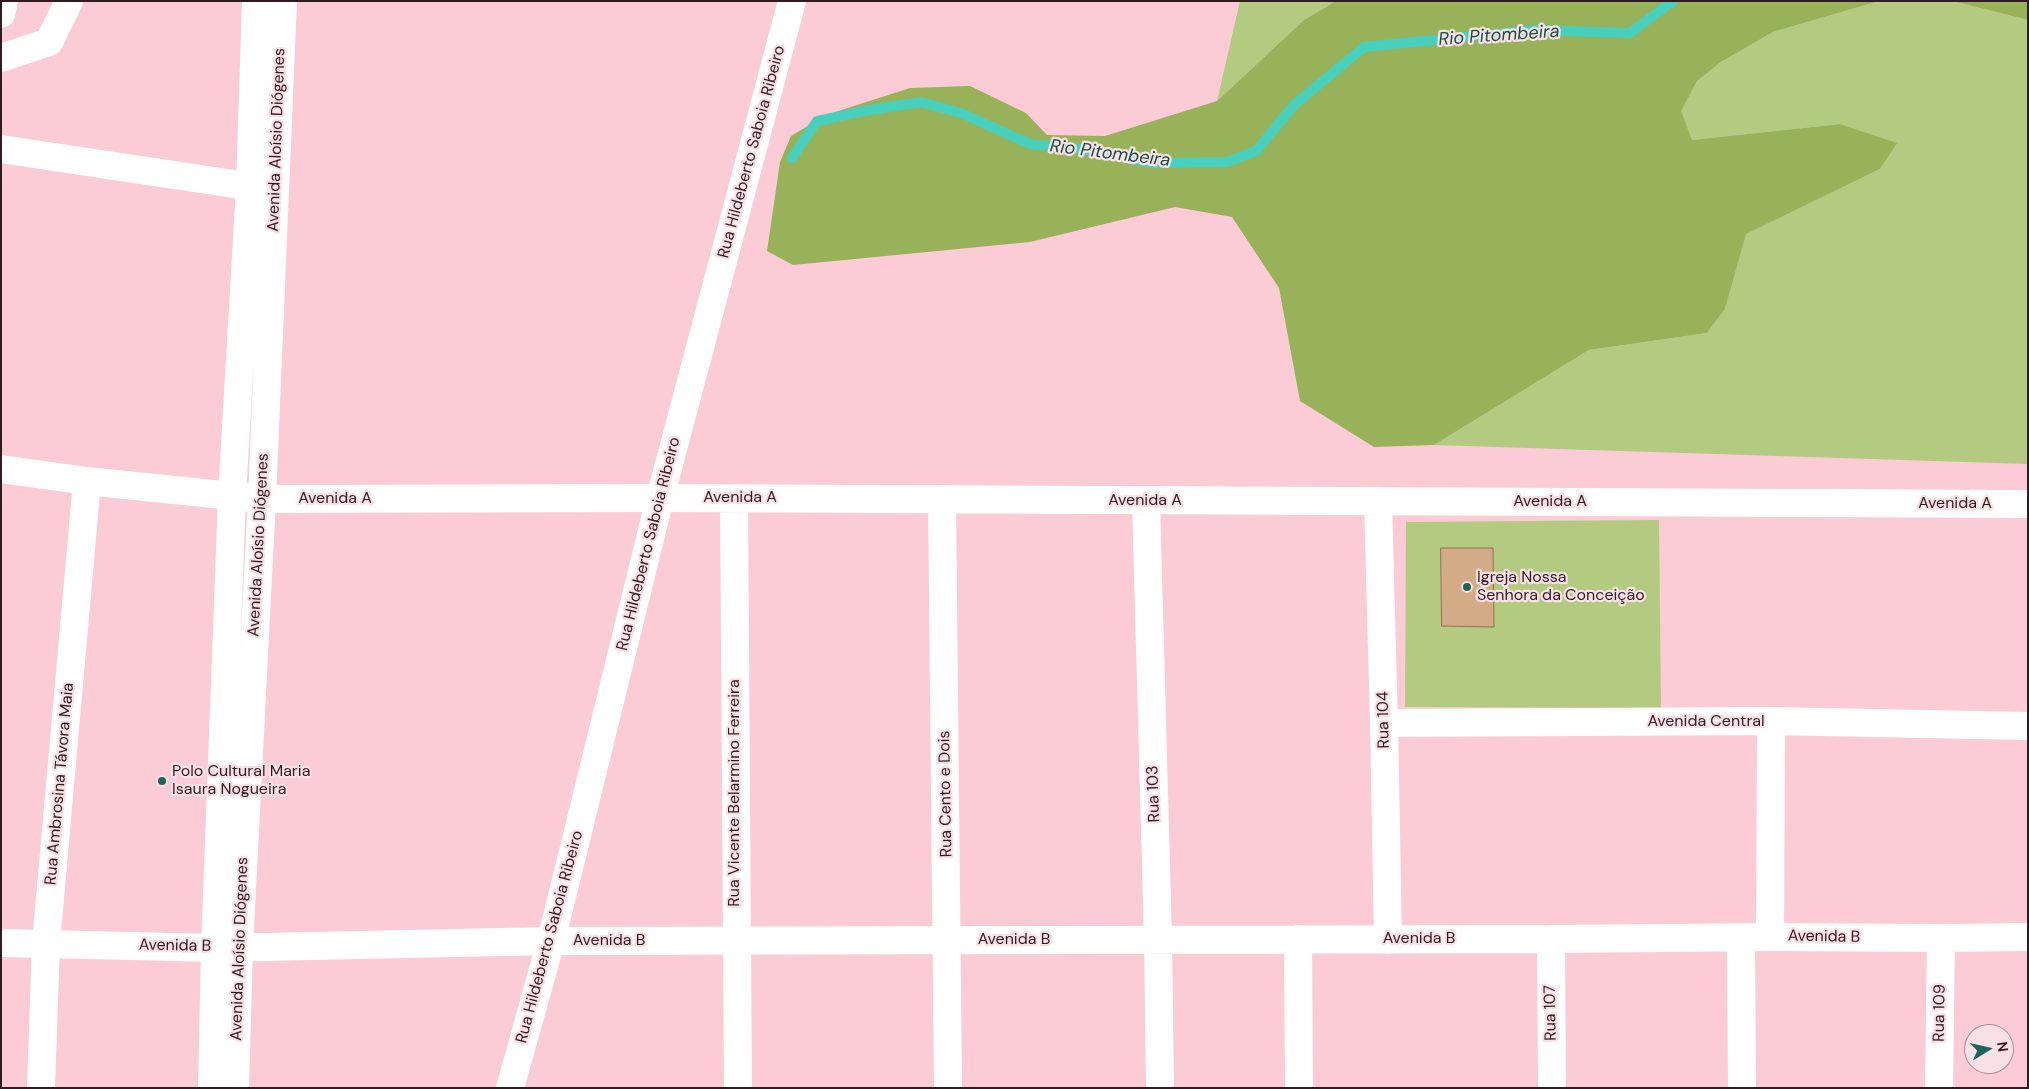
<!DOCTYPE html>
<html>
<head>
<meta charset="utf-8">
<style>
	body { margin:0 }
	#map { position:relative; width:2029px; height:1089px; overflow:hidden; background:#fbcbd6; font-family:"DM Sans",sans-serif }
	canvas { display:block }
	.frame { position:absolute; inset:0; border:2px solid #311b21; pointer-events:none }
	.north { position:absolute; left:1964px; top:1024px; width:50px; height:50px; box-sizing:border-box; background:#f8e0e5; border:1px solid #a89197; border-radius:50%; rotate:81deg; font-size:14px; font-weight:700; line-height:20px; text-align:center; color:#311b21 }
	.north::after { content:''; display:block; margin:auto; width:18px; height:22px; background:#1b655b; clip-path:polygon(50% 0,100% 100%,50% 72%,0 100%) }
</style>
</head>
<body>
<div id="map">
<canvas width="2029" height="1089"></canvas>
<div class="frame"></div>
<div class="north">N</div>
</div>
<script>
const ctx = document.querySelector('canvas').getContext('2d');
ctx.lineJoin = 'round';
function fill(path, color) {
  ctx.fillStyle = color;
  ctx.fill(path, 'evenodd');
}
function stroke(path, color, width, dash) {
  ctx.strokeStyle = color;
  ctx.lineWidth = width;
  ctx.lineCap = dash ? 'butt' : 'round';
  ctx.setLineDash(dash || []);
  ctx.stroke(path);
}
function label(font, color, halo, rows, align = 'center') {
  ctx.font = font + ' "DM Sans",sans-serif';
  ctx.lineWidth = 4.5;
  ctx.setLineDash([]);
  ctx.textBaseline = 'middle';
  ctx.strokeStyle = halo;
  ctx.fillStyle = color;
  for (const [text, x, y, turn = 0] of rows) {
    ctx.save();
    ctx.translate(x, y);
    ctx.rotate((+turn || 0) * Math.PI / 180);
    ctx.textAlign = isNaN(turn) ? turn : align;
    if (halo) ctx.strokeText(text, 0, 0);
    ctx.fillText(text, 0, 0);
    ctx.restore();
  }
}
const green = new Path2D(`
	M 1240,1 L 1336,1 L 1304,20 L 1217,101 Z
	M 1879,1 L 1952,1 L 2028,20 L 2028,464 L 1434,445 L 1589,350 L 1707,333 L 1725,309 L 1745,234 L 1880,169 L 1896,143 L 1840,124 L 1692,140 L 1680,111 L 1697,81 L 1721,62 L 1773,32 Z
	M 1659,520 L 1661,708 L 1405,707 L 1406,522 Z`);
const forest = new Path2D(`
	M 1336,1 L 1879,1 L 1773,32 L 1721,62 L 1697,81 L 1681,111 L 1692,140 L 1840,124 L 1897,143 L 1880,169 L 1746,234 L 1725,309 L 1707,333 L 1589,350 L 1434,445 L 1374,447 L 1300,401 L 1279,288 L 1232,217 L 1175,207 L 1030,242 L 793,265 L 767,251 L 780,162 L 791,136 L 826,115 L 910,88 L 970,86 L 1026,113 L 1047,135 L 1105,136 L 1217,101 L 1304,20 Z
	M 1952,1 L 2028,1 L 2028,20 Z`);
const stream = new Path2D(`
	M 792,158 L 817,121 L 864,111 L 921,102 L 961,113 L 1030,144 L 1090,150 L 1153,163 L 1227,162 L 1256,151 L 1294,105 L 1364,47 L 1535,30 L 1630,33 L 1673,1`);
const building = new Path2D(`
	M 1441,548 L 1493,548 L 1494,627 L 1442,626 Z`);
const minor = new Path2D(`
	M 1,14 L 4,1
	M 1,58 L 49,42 L 69,1
	M 1,149 L 274,190
	M 1,469 L 87,481 L 262,499 L 660,498 L 2028,504
	M 734,498 L 738,1088
	M 942,499 L 948,1088
	M 1146,501 L 1158,939 L 1160,1088
	M 1378,501 L 1384,723 L 1388,940
	M 1384,723 L 1771,721 L 2028,726
	M 1770,937 L 1771,721
	M 1741,938 L 1742,1088
	M 1298,939 L 1299,1088
	M 1551,939 L 1552,1088
	M 1,943 L 215,948 L 551,941 L 1551,939 L 1770,937 L 1941,938 L 2028,937
	M 41,1088 L 46,943 L 87,481
	M 1939,1088 L 1941,938`);
const tertiary = new Path2D(`
	M 212,1088 L 215,948 L 232,496 L 250,187 L 256,1
	M 235,1088 L 239,947 L 262,499 L 283,1
	M 510,1088 L 551,941 L 660,498 L 792,1`);
const markers = [
	[1467,587,5,"#1b655b"],
	[162,781,5,"#1b655b"]
];
const streetNames = [
	["Avenida Aloísio Diógenes",277,140,-88],
	["Rua Hildeberto Saboia Ribeiro",752,152,-75],
	["Avenida A",740,498],
	["Avenida A",335,499],
	["Avenida A",1145,501],
	["Avenida A",1550,502],
	["Avenida A",1955,504],
	["Rua Hildeberto Saboia Ribeiro",649,544,-76],
	["Avenida Aloísio Diógenes",259,545,-87],
	["Rua 104",1384,720,-91],
	["Avenida Central",1706,722],
	["Rua Ambrosina Távora Maia",60,784,-85],
	["Rua Vicente Belarmino Ferreira",735,793,-90],
	["Rua Cento e Dois",946,794,-91],
	["Rua 103",1154,794,-92],
	["Rua Hildeberto Saboia Ribeiro",550,937,-75],
	["Avenida B",1824,937,1],
	["Avenida B",1419,939],
	["Avenida B",1014,940],
	["Avenida B",609,941],
	["Avenida B",175,946,1],
	["Avenida Aloísio Diógenes",240,949,-88],
	["Rua 107",1551,1013,-91],
	["Rua 109",1940,1013,-89]
];
const poiNames = [
	["Igreja Nossa",1477,578],
	["Senhora da Conceição",1477,596],
	["Polo Cultural Maria",172,772],
	["Isaura Nogueira",172,790]
];
const waterNames = [
	["Rio Pitombeira",1499,36,-4],
	["Rio Pitombeira",1110,154,7]
];
fill(green, '#b3ca81');
fill(forest, '#98b25a');
stroke(stream, '#48d0be', 10);
fill(building, '#d4ab87');
stroke(building, '#966f4d', 1);
stroke(minor, '#fff', 28);
stroke(tertiary, '#fff', 28);
for (const [x, y, r, color] of markers) {
  const dot = new Path2D();
  dot.arc(x, y, r, 0, 2 * Math.PI);
  ctx.fillStyle = color;
  ctx.fill(dot);
  stroke(dot, '#f8e0e5', 2);
}
label('16px', '#311b21', '#f8e0e5', streetNames);
label('16px', '#311b21', '#f8e0e5', poiNames, 'left');
label('italic 18px', '#154f47', '#f8e0e5', waterNames);
</script>
</body>
</html>
